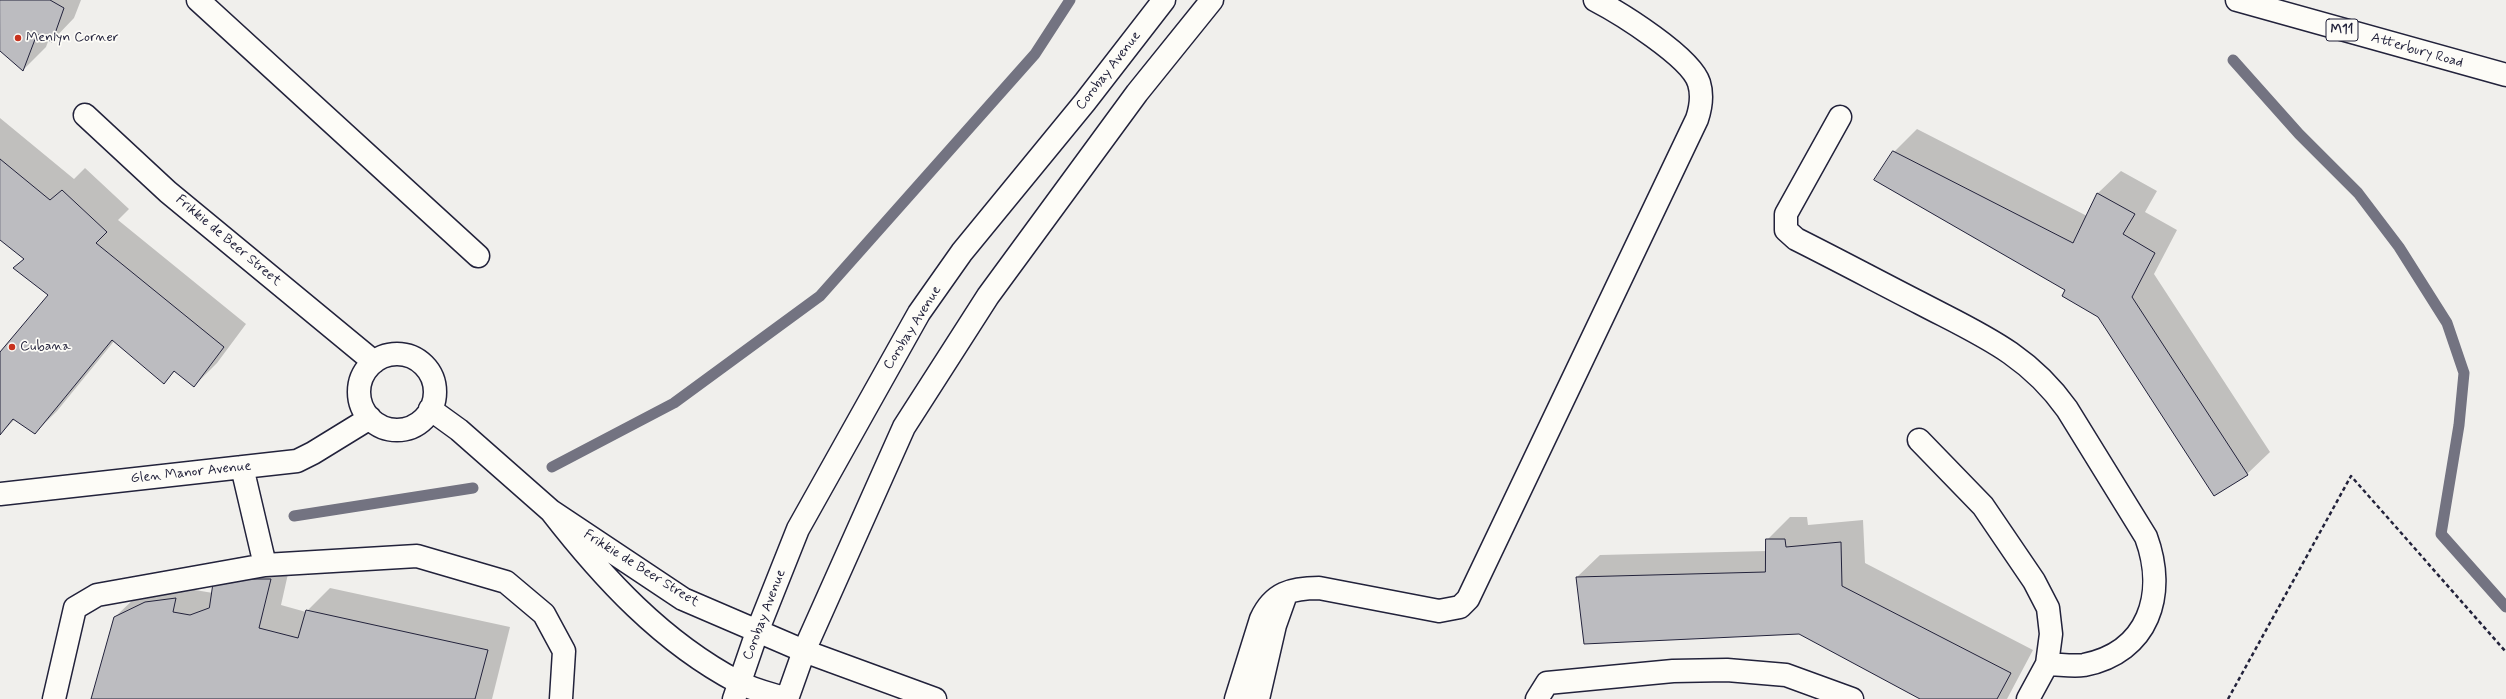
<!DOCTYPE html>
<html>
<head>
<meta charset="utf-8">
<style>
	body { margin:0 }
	canvas { display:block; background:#f0efec }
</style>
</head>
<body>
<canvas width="2506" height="699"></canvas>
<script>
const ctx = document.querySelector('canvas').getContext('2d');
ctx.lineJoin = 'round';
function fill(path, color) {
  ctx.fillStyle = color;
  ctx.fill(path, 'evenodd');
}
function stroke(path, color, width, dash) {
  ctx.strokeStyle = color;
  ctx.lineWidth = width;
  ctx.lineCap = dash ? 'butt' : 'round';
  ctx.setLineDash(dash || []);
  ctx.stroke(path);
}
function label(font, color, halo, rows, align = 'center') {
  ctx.font = font + ' Mynerve,sans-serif';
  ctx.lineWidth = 3.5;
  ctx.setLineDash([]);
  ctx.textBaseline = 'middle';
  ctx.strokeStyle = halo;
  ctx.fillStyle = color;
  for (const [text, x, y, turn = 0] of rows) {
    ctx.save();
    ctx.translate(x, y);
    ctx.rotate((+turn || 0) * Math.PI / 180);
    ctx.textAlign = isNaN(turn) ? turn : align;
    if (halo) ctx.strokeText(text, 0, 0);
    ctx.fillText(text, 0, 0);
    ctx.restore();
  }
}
const shadow = new Path2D(`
	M 0,0 L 81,0 L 74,18 L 52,41 L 49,39 L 46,47 L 23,70 L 0,50 Z
	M 0,118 L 74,179 L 85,168 L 129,209 L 118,220 L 246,324 L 217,363 L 194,386 L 175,371 L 164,382 L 115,340 L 57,411 L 35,433 L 15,419 L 0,434 L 0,353 L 50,295 L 15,268 L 25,258 L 0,239 Z
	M 1917,129 L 2087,216 L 2098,193 L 2121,171 L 2157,191 L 2145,212 L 2177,230 L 2154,274 L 2270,452 L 2247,474 L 2098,317 L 1894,152 Z
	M 1790,517 L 1807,517 L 1808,525 L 1863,520 L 1865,563 L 2033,650 L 2007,699 L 1922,699 L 1799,633 L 1577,577 L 1600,555 L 1767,551 L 1767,540 Z
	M 292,556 L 281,605 L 306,612 L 330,588 L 510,627 L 492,699 L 92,699 L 115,617 L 138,595 L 198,576 L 195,590 L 213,593 L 215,579 L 238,557 Z`);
const stream = new Path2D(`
	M 2233,60 L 2299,134 L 2358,193 L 2399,247 L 2447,323 L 2464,373 L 2459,425 L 2441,534 L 2506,607
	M 552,467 L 674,403 L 820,296 L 1035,54 L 1070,0
	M 294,516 L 473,488`);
const building = new Path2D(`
	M 0,0 L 50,0 L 64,8 L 52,42 L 37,34 L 23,71 L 0,51 Z
	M 1893,151 L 2073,243 L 2097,193 L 2135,214 L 2123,234 L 2155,253 L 2132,297 L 2248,475 L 2214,496 L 2098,317 L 2062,296 L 2065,290 L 1874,180 Z
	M 0,159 L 50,200 L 62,190 L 107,232 L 96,243 L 224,347 L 194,387 L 174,371 L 164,384 L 112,340 L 35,434 L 13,419 L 0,435 L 0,352 L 48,295 L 13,268 L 24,259 L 0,240 Z
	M 1766,539 L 1785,539 L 1786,547 L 1841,542 L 1842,586 L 2011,673 L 1997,699 L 1920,699 L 1799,634 L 1584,644 L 1576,577 L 1765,572 Z
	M 214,579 L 271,579 L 259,628 L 298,638 L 306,610 L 488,650 L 475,699 L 91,699 L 114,617 L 145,602 L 176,598 L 173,612 L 190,615 L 209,608 Z`);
const path = new Path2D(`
	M 2228,699 L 2351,476 L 2506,652`);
const minor = new Path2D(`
	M 198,0 L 478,256
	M 85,115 L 168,192 L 374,362
	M 1840,117 L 1786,214 L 1786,230 L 1796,239 C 1838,260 1879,282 1920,303 C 1979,334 2027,353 2067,409 L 2146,537 C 2167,594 2149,652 2084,665 C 2072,667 2059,664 2047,664
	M359 392a38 38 0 1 1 76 0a38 38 0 1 1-76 0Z
	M 430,409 L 459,430 L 551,511 L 683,599 L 804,651 L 935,699
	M 1919,440 L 1983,506 L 2034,581 L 2048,608 L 2051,634 L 2047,664 L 2028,699
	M 242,467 L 265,565
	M 0,494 L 297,461 L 313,453 L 370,418
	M 551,511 C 603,578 662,642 738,682 C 753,690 771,694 787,699 L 804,651 L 904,427 L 988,296 L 1137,93 L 1212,0
	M 54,699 L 75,608 L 97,595 L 265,565 L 417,556 L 506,582 L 544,614 L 564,651 L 561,699
	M 734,699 L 757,632 L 798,529 L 919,313 L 962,252 L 1085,102 L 1164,0
	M 1236,699 L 1261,619 C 1273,593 1291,588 1319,588 L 1439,611 L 1460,607 L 1468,599 L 1697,119 C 1701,107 1703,96 1699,83 C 1691,57 1620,13 1595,0
	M 1258,699 L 1275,625 L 1286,594
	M 1537,699 L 1547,683 L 1673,671 L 1727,670 L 1786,675 L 1852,699`);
const major = new Path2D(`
	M 2237,0 L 2506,75`);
const markers = [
	[18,38,4,"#c8321e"],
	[12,347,4,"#c8321e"]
];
const shields = [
	[2342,30,32]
];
const shieldNames = [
	["M11",2342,30]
];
const poiNames = [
	["Menlyn Corner",26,38],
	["Cubana",20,347]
];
const streetNames = [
	["Atterbury Road",2417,51,16],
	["Corobay Avenue",1109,71,-52],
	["Frikkie de Beer Street",228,241,40],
	["Corobay Avenue",913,328,-58],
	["Glen Manor Avenue",191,473,-6],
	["Frikkie de Beer Street",641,569,32],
	["Corobay Avenue",765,615,-69]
];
fill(shadow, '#0003');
stroke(stream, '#737381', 11);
fill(building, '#bcbcc0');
stroke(building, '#22223b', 1);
stroke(minor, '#22223b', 25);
stroke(major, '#22223b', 25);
stroke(path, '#22223b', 2.5, [4, 3]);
stroke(minor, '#fdfcf7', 22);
stroke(major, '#fdfcf7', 22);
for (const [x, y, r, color] of markers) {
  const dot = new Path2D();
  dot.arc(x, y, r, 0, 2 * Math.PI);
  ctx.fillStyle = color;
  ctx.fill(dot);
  stroke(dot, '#fdfcf7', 1.5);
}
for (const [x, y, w] of shields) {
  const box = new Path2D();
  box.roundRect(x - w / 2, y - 11, w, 22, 3);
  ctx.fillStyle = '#fdfcf7';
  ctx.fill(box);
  stroke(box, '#22223b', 1);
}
label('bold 13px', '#22223b', null, shieldNames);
label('14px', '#22223b', '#fdfcf7', poiNames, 'left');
label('14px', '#22223b', '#fdfcf7', streetNames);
</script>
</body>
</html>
